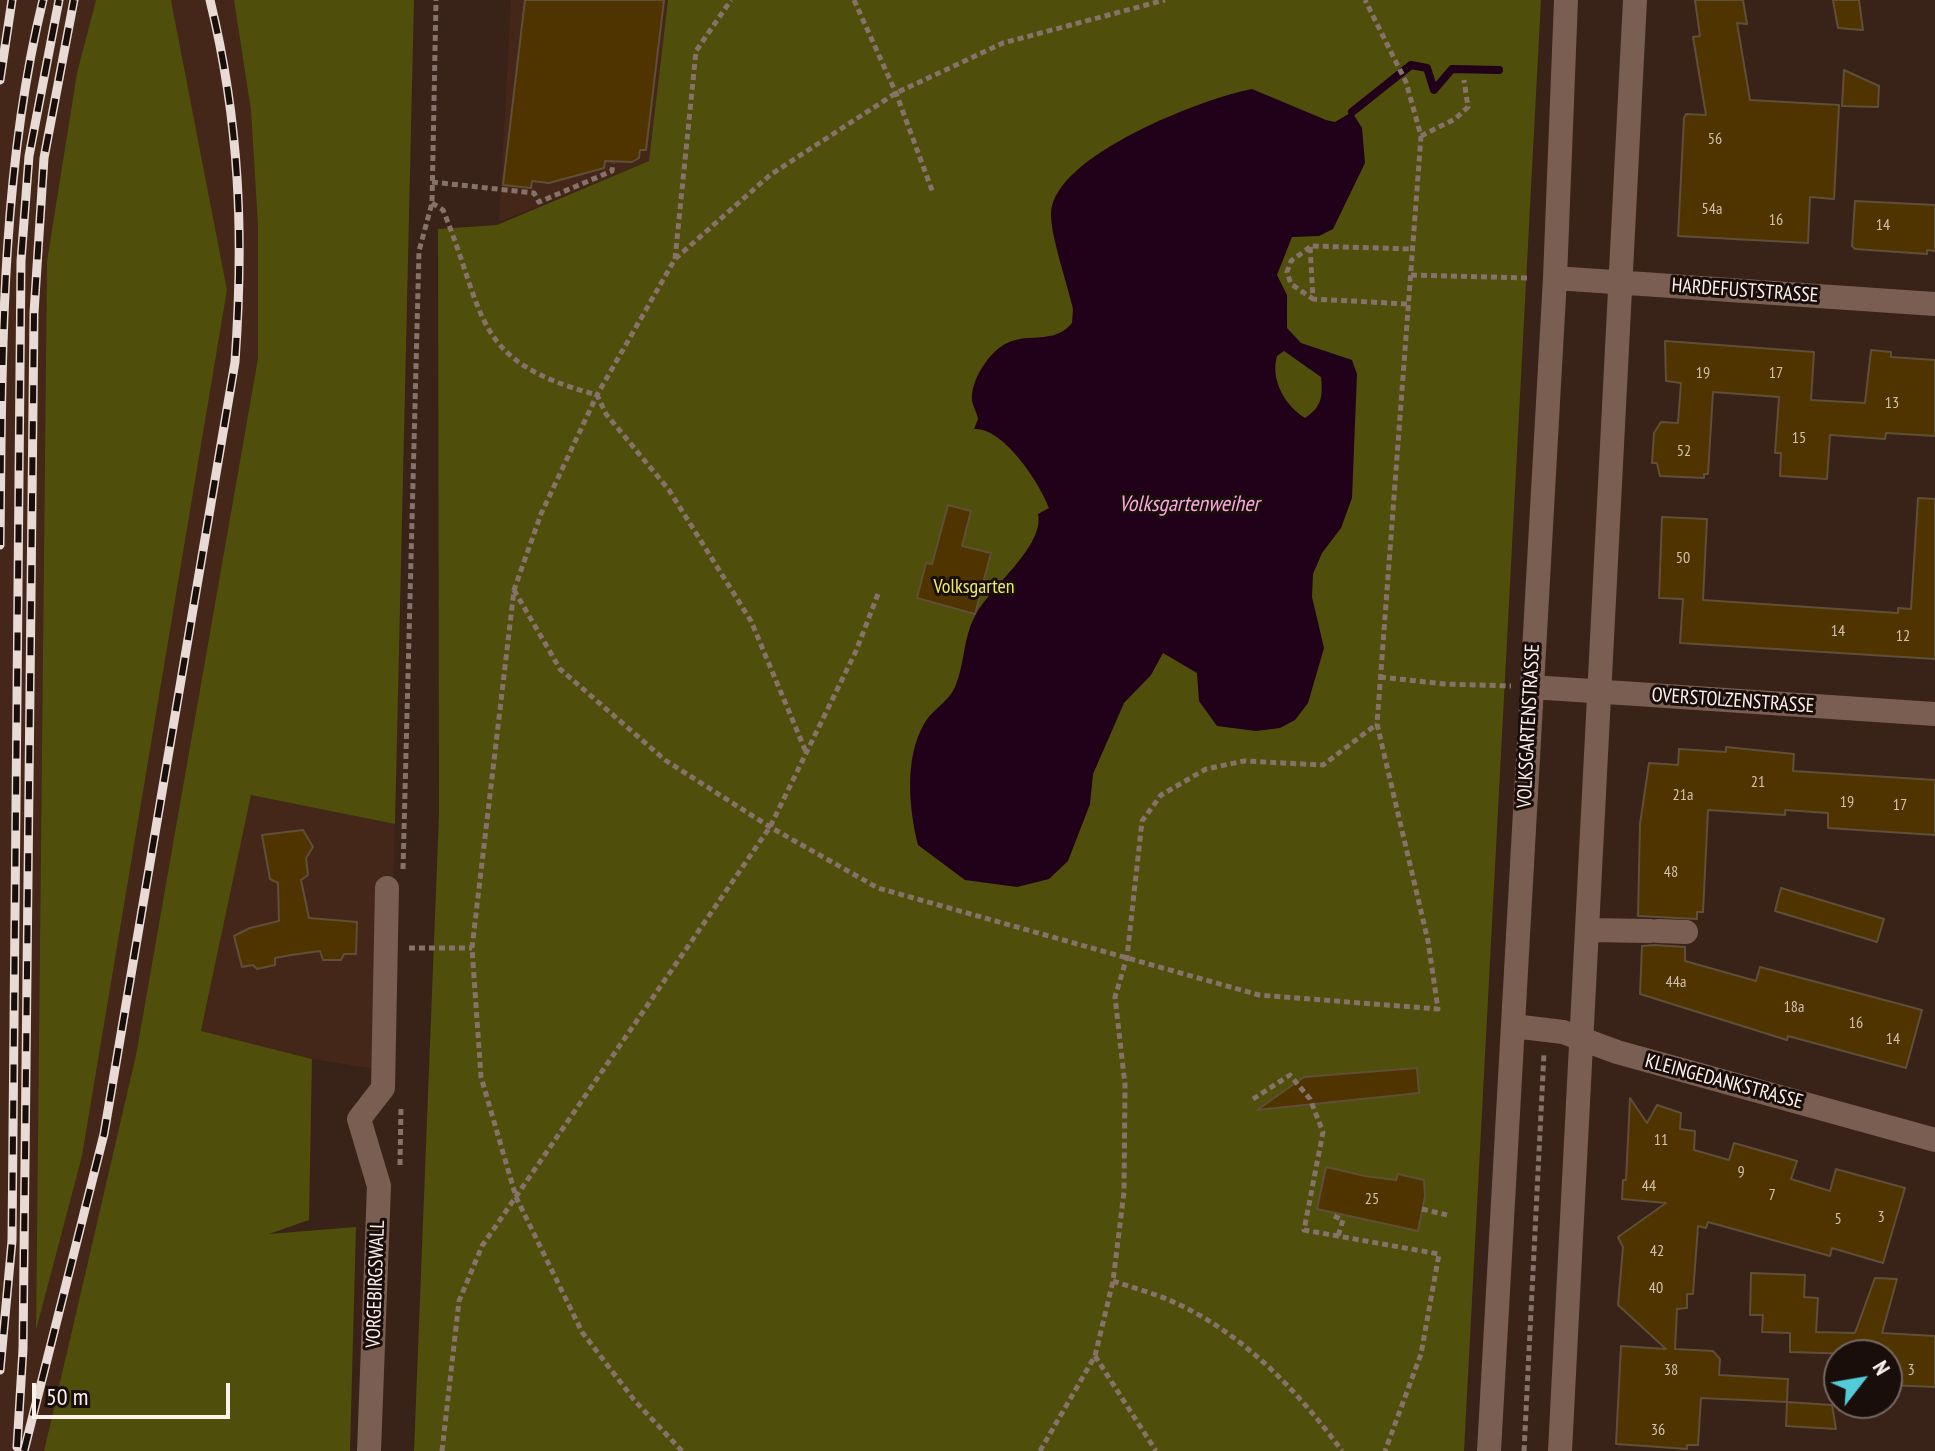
<!DOCTYPE html>
<html>
<head>
<meta charset="utf-8">
<style>
	body { margin:0 }
	#map { position:relative; width:1935px; height:1451px; overflow:hidden; background:#392217; font-family:"PT Sans Narrow",sans-serif }
	canvas { display:block }
	.north { position:absolute; left:1823px; top:1339px; width:80px; height:80px; box-sizing:border-box; background:#190e0a; border:2px solid #756864; border-radius:50%; rotate:59deg; font-size:22px; font-weight:700; line-height:32px; text-align:center; color:#fef0eb }
	.north::after { content:''; display:block; margin:auto; width:28px; height:36px; background:#52cbd8; clip-path:polygon(50% 0,100% 100%,50% 72%,0 100%) }
	.scale { position:absolute; left:32px; top:1383px; width:198px; height:36px; box-sizing:border-box; border:4px solid #fef0eb; border-top:0; padding-left:10px; font-size:24px; line-height:28px; white-space:nowrap; color:#fef0eb; -webkit-text-stroke:6px #190e0a; paint-order:stroke }
</style>
</head>
<body>
<div id="map">
<canvas width="1935" height="1451"></canvas>
<div class="north">N</div>
<div class="scale">50 m</div>
</div>
<script>
const ctx = document.querySelector('canvas').getContext('2d');
ctx.lineJoin = 'round';
function fill(path, color) {
  ctx.fillStyle = color;
  ctx.fill(path, 'evenodd');
}
function stroke(path, color, width, dash) {
  ctx.strokeStyle = color;
  ctx.lineWidth = width;
  ctx.lineCap = dash ? 'butt' : 'round';
  ctx.setLineDash(dash || []);
  ctx.stroke(path);
}
function label(font, color, halo, rows, align = 'center') {
  ctx.font = font + ' "PT Sans Narrow",sans-serif';
  ctx.lineWidth = 6;
  ctx.setLineDash([]);
  ctx.textBaseline = 'middle';
  ctx.strokeStyle = halo;
  ctx.fillStyle = color;
  for (const [text, x, y, turn = 0] of rows) {
    ctx.save();
    ctx.translate(x, y);
    ctx.rotate((+turn || 0) * Math.PI / 180);
    ctx.textAlign = isNaN(turn) ? turn : align;
    if (halo) ctx.strokeText(text, 0, 0);
    ctx.fillText(text, 0, 0);
    ctx.restore();
  }
}
const built = new Path2D(`
	M 0,0 L 96,0 L 77,73 L 47,261 L 36,1326 L 82,1156 L 227,290 L 171,0 L 234,0 L 251,111 L 258,226 L 258,358 L 136,1055 L 44,1451 L 0,1451 Z
	M 511,0 L 668,0 L 650,161 L 499,222 Z
	M 251,794 L 395,824 L 388,1071 L 312,1059 L 201,1032 Z`);
const green = new Path2D(`
	M 96,0 L 171,0 L 227,290 L 82,1156 L 36,1330 L 47,261 L 77,73 Z
	M 234,0 L 414,0 L 395,824 L 251,795 L 201,1031 L 312,1059 L 309,1220 L 269,1234 L 356,1227 L 350,1451 L 44,1451 L 136,1055 L 258,358 L 258,226 L 251,111 Z
	M 668,0 L 1541,0 L 1464,1451 L 414,1451 L 439,814 L 438,229 L 497,225 L 649,161 Z`);
const water = new Path2D(`
	M 1252,89 L 1326,120 L 1335,122 L 1352,112 L 1362,128 L 1365,163 L 1333,229 L 1319,236 L 1292,237 L 1277,275 L 1287,295 L 1287,328 L 1301,343 L 1352,360 L 1357,374 L 1352,498 L 1341,528 L 1322,553 L 1313,574 L 1312,597 L 1324,648 L 1308,703 L 1295,720 L 1280,728 L 1256,731 L 1217,726 L 1199,701 L 1197,673 L 1163,653 L 1151,675 L 1124,703 L 1093,774 L 1090,804 L 1068,861 L 1049,879 L 1017,887 L 965,880 L 918,845 C 909,809 904,759 924,724 C 932,709 948,703 955,687 C 965,664 963,638 975,616 C 990,587 1045,546 1038,514 L 1049,508 C 1041,485 1003,426 974,429 L 978,419 C 977,413 973,406 972,401 C 970,380 990,351 1007,343 C 1030,332 1054,345 1072,323 L 1073,309 C 1068,286 1050,234 1051,213 C 1054,155 1204,98 1252,89 ZM 1284,351 L 1321,377 C 1323,396 1322,407 1305,418 C 1285,406 1270,379 1277,356 Z`);
const stream = new Path2D(`
	M 1352,112 L 1411,65 L 1427,68 L 1434,90 L 1452,69 L 1499,70`);
const building = new Path2D(`
	M 525,0 L 664,0 L 646,150 L 640,150 L 639,158 L 632,162 L 605,161 L 604,168 L 549,183 L 532,181 L 531,188 L 503,185 Z
	M 1695,0 L 1743,0 L 1747,24 L 1737,23 L 1750,100 L 1839,105 L 1834,199 L 1810,197 L 1808,243 L 1678,236 L 1684,118 L 1686,114 L 1706,115 L 1693,37 L 1700,36 Z
	M 1833,0 L 1859,0 L 1863,30 L 1838,28 Z
	M 1844,70 L 1879,86 L 1878,107 L 1842,106 Z
	M 1855,201 L 1935,205 L 1935,251 L 1927,250 L 1927,254 L 1855,249 L 1852,246 Z
	M 1665,341 L 1814,352 L 1811,400 L 1865,403 L 1871,350 L 1891,352 L 1891,357 L 1935,360 L 1935,436 L 1886,433 L 1885,439 L 1830,435 L 1827,479 L 1780,476 L 1781,453 L 1775,453 L 1779,397 L 1713,392 L 1708,474 L 1704,474 L 1704,478 L 1660,476 L 1657,463 L 1652,463 L 1654,433 L 1661,422 L 1678,423 L 1681,383 L 1666,381 Z
	M 1918,498 L 1935,499 L 1935,659 L 1680,643 L 1683,599 L 1659,598 L 1662,517 L 1707,519 L 1703,600 L 1898,613 L 1898,608 L 1911,609 Z
	M 948,505 L 971,511 L 962,546 L 991,553 L 975,614 L 917,598 L 926,563 L 932,564 Z
	M 1726,747 L 1794,754 L 1793,771 L 1935,780 L 1935,835 L 1828,828 L 1828,813 L 1785,810 L 1785,815 L 1708,810 L 1703,912 L 1697,912 L 1697,919 L 1638,916 L 1640,824 L 1649,763 L 1678,765 L 1679,749 L 1726,752 Z
	M 303,830 L 313,847 L 306,858 L 308,875 L 301,880 L 309,918 L 357,922 L 356,954 L 344,954 L 341,960 L 323,960 L 320,951 L 291,955 L 275,958 L 275,965 L 257,969 L 253,965 L 242,967 L 234,936 L 250,928 L 279,921 L 278,883 L 270,879 L 262,835 Z
	M 1781,888 L 1884,919 L 1877,942 L 1775,911 Z
	M 1654,945 L 1685,947 L 1685,961 L 1756,981 L 1760,967 L 1922,1010 L 1906,1068 L 1788,1036 L 1787,1040 L 1640,994 L 1642,946 Z
	M 1417,1068 L 1419,1093 L 1257,1110 L 1304,1077 Z
	M 1630,1098 L 1647,1123 L 1657,1105 L 1681,1113 L 1680,1129 L 1695,1131 L 1694,1150 L 1729,1160 L 1734,1143 L 1797,1161 L 1791,1179 L 1830,1191 L 1836,1169 L 1905,1188 L 1883,1263 L 1832,1248 L 1830,1256 L 1708,1222 L 1706,1228 L 1698,1226 L 1693,1294 L 1687,1294 L 1687,1308 L 1677,1309 L 1675,1349 L 1713,1351 L 1720,1359 L 1719,1375 L 1788,1379 L 1787,1402 L 1701,1398 L 1698,1445 L 1687,1445 L 1687,1449 L 1616,1444 L 1621,1346 L 1666,1349 L 1618,1305 L 1623,1247 L 1618,1237 L 1666,1203 L 1622,1199 L 1623,1180 L 1626,1180 Z
	M 1326,1167 L 1365,1176 L 1396,1180 L 1398,1174 L 1424,1180 L 1425,1196 L 1418,1231 L 1317,1209 Z
	M 1751,1273 L 1805,1275 L 1804,1297 L 1818,1298 L 1816,1332 L 1855,1333 L 1875,1278 L 1897,1279 L 1882,1333 L 1935,1336 L 1935,1387 L 1887,1385 L 1887,1355 L 1790,1352 L 1790,1333 L 1762,1332 L 1763,1315 L 1750,1315 Z
	M 1787,1402 L 1832,1405 L 1836,1429 L 1786,1426 Z`);
const path = new Path2D(`
	M 854,0 L 896,93 L 933,193
	M 1421,136 L 1455,119 L 1468,107 L 1464,80
	M 432,182 L 534,193 L 539,202 L 612,171 L 613,163
	M 432,203 L 443,210 C 487,316 470,361 597,395 L 606,414 L 669,490 L 751,621 L 806,752
	M 1310,247 L 1291,261 L 1287,272 L 1291,284 L 1313,299
	M 675,259 L 696,51 L 731,0
	M 1411,275 L 1530,278
	M 1407,304 L 1313,299 L 1310,246 L 1413,249
	M 514,590 L 560,669 L 665,760 L 770,827 L 878,888 L 1259,995 L 1438,1009 L 1428,941 L 1377,724 L 1421,136 L 1406,82 L 1365,0
	M 1380,677 L 1445,684 L 1511,686
	M 403,869 L 419,251 L 432,203 L 436,0
	M 409,948 L 472,948
	M 1253,1099 L 1290,1075 L 1310,1099 L 1323,1132 L 1304,1230 L 1439,1254 L 1421,1354 L 1385,1451
	M 400,1165 L 401,1107
	M 1422,1209 L 1447,1215
	M 1334,1216 L 1343,1220 L 1338,1236
	M 1113,1281 C 1134,1288 1157,1294 1178,1304 C 1244,1335 1299,1392 1342,1451
	M 1095,1356 L 1156,1451
	M 442,1451 L 459,1301 L 482,1246 L 770,827 L 856,651 L 878,594
	M 682,1451 L 635,1401 L 582,1332 L 516,1197 L 481,1077 L 472,948 L 514,590 L 541,514 L 597,395 L 675,259 L 770,175 L 896,93 L 1003,43 L 1165,0
	M 1040,1451 L 1095,1356 L 1113,1281 L 1124,1192 L 1125,1085 L 1115,997 L 1127,957 L 1142,821 L 1161,795 L 1206,769 L 1244,761 L 1323,765 L 1377,724
	M 1524,1451 L 1544,1053`);
const minor = new Path2D(`
	M 1555,278 L 1935,304
	M 1532,687 L 1935,714
	M 1587,930 L 1650,931
	M 1658,931 L 1686,932
	M 1513,1026 L 1563,1032 L 1617,1052 L 1935,1140
	M 369,1451 L 379,1186 L 359,1119 L 383,1088 L 387,888
	M 1489,1451 L 1555,278 L 1566,0
	M 1560,1451 L 1635,0`);
const rail = new Path2D(`
	M 0,80 L 12,0
	M 0,545 C 2,364 0,176 43,0
	M 0,1370 L 12,1241 L 21,261 L 29,156 L 59,0
	M 17,1447 L 23,1349 L 34,313 L 44,158 L 74,0
	M 24,1451 L 104,1134 L 235,362 C 244,236 240,123 210,0`);
const numberNames = [
	["56",1715,139],
	["54a",1712,209],
	["16",1776,220],
	["14",1883,225],
	["19",1703,373],
	["17",1776,373],
	["13",1892,403],
	["15",1799,438],
	["52",1684,451],
	["50",1683,558],
	["14",1838,631],
	["12",1903,636],
	["21",1758,782],
	["21a",1683,795],
	["19",1847,802],
	["17",1900,805],
	["48",1671,872],
	["44a",1676,982],
	["18a",1794,1007],
	["16",1856,1023],
	["14",1893,1039],
	["11",1661,1140],
	["9",1741,1172],
	["44",1649,1186],
	["7",1772,1195],
	["25",1372,1199],
	["3",1881,1217],
	["5",1838,1219],
	["42",1657,1251],
	["40",1656,1288],
	["38",1671,1370],
	["3",1911,1370],
	["36",1658,1430]
];
const streetNames = [
	["HARDEFUSTSTRASSE",1745,291,4],
	["OVERSTOLZENSTRASSE",1733,701,4],
	["VOLKSGARTENSTRASSE",1529,726,-87],
	["KLEINGEDANKSTRASSE",1724,1082,15],
	["VORGEBIRGSWALL",376,1284,-88]
];
const parkNames = [
	["Volksgarten",974,587]
];
const waterNames = [
	["Volksgartenweiher",1189,505]
];
fill(built, '#452719');
fill(green, '#4f4e0b');
fill(water, '#210019');
stroke(stream, '#210019', 8);
fill(building, '#4f3400');
stroke(building, '#5f4f38', 2);
stroke(path, '#86726a', 5, [6, 4]);
stroke(minor, '#7a5e52', 24);
stroke(rail, '#e8dad4', 9);
stroke(rail, '#190e0a', 6, [18]);
label('16px', '#d2c1b0', null, numberNames);
label('20px', '#fef0eb', '#190e0a', streetNames);
label('20px', '#eceb69', '#190e0a', parkNames);
label('italic 22px', '#fba6df', '#190e0a', waterNames);
</script>
</body>
</html>
